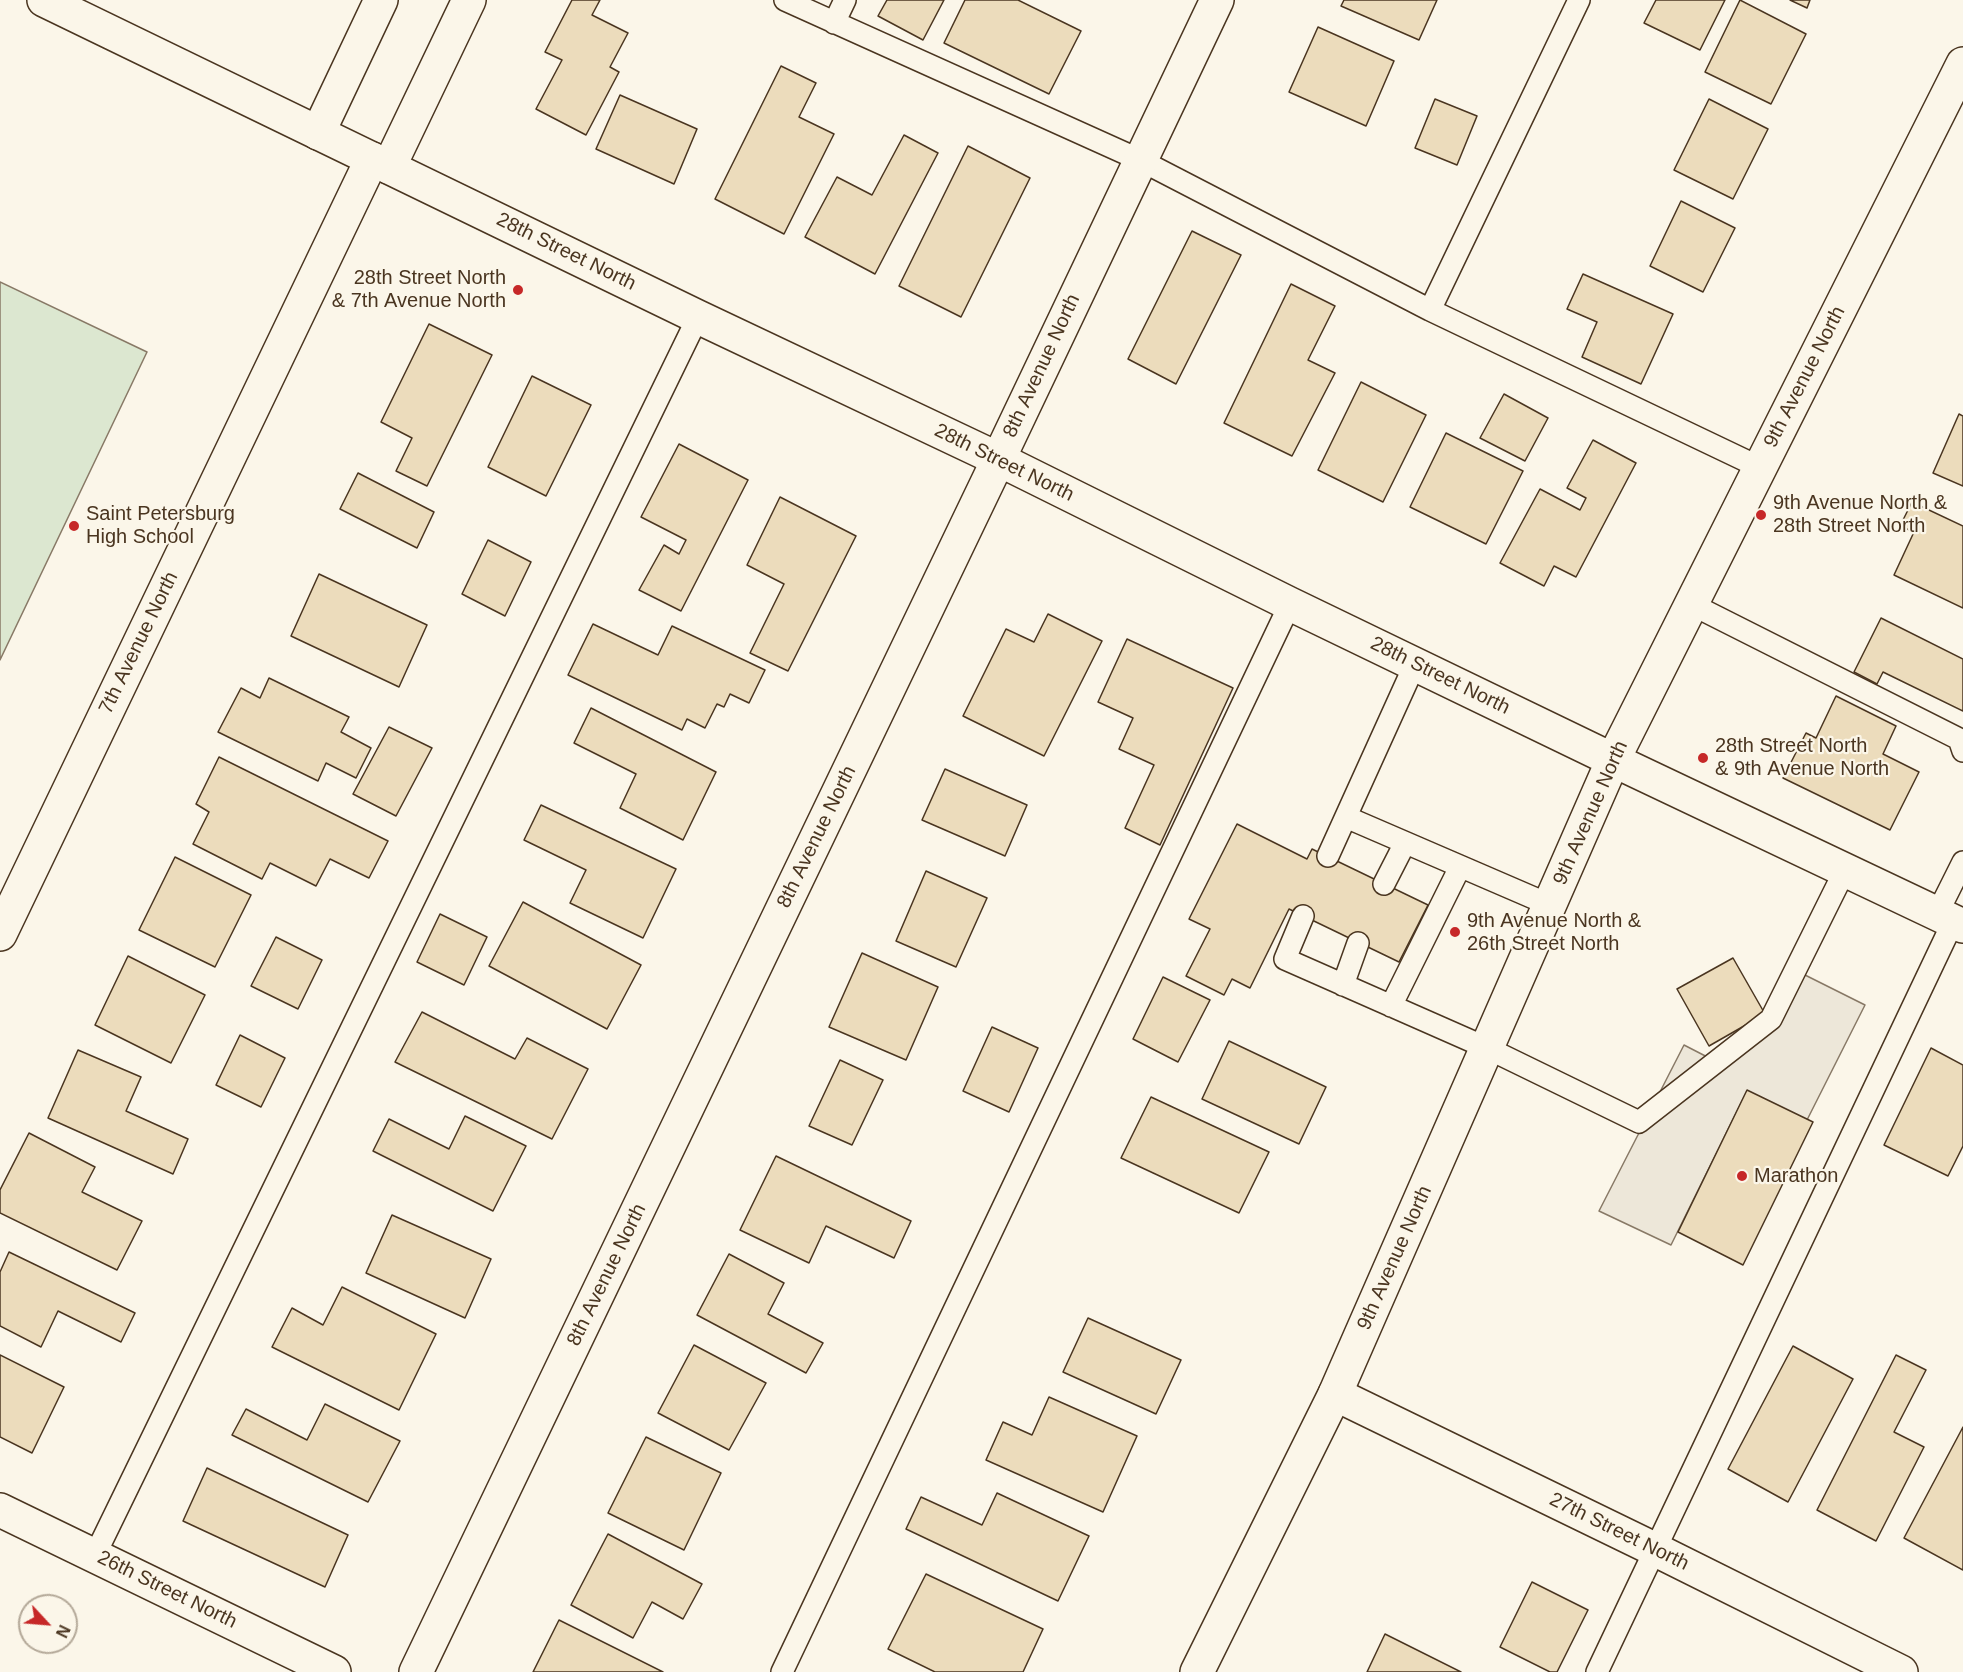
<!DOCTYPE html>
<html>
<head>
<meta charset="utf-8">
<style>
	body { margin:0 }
	#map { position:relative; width:1963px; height:1672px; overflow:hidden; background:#fbf6e9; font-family:Arial,sans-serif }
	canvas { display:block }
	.north { position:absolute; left:18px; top:1594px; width:60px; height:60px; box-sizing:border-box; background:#fbf6e9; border:2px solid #b4a999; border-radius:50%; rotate:116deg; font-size:16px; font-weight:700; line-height:24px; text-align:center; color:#4a3520 }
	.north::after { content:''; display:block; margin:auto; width:21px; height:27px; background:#c62828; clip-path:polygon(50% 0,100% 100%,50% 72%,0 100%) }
</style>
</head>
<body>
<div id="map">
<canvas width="1963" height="1672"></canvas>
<div class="north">N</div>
</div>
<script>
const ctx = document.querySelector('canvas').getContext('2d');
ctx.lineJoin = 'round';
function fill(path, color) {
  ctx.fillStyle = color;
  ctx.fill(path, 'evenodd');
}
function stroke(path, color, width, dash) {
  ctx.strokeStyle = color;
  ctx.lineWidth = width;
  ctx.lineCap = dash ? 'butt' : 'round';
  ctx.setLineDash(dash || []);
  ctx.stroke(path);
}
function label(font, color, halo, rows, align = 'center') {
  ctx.font = font + ' Arial,sans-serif';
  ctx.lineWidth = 4.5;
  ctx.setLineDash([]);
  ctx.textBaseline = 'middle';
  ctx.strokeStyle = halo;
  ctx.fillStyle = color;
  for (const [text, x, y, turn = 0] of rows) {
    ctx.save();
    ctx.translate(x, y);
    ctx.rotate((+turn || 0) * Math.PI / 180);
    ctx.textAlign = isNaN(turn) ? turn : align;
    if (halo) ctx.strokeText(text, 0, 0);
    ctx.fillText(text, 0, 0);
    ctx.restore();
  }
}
const green = new Path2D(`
	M 0,282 L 147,352 L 0,660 Z`);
const parking = new Path2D(`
	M 1795,970 L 1865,1005 L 1807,1120 L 1747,1091 L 1671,1245 L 1599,1211 L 1684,1045 L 1717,1062 L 1771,1019 Z`);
const building = new Path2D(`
	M 572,0 L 600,0 L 592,15 L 628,33 L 610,67 L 619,72 L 586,135 L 536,109 L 562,60 L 545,52 Z
	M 887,0 L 944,0 L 923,40 L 878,16 Z
	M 965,0 L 1018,0 L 1081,31 L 1049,94 L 944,43 Z
	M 1344,0 L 1437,0 L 1419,40 L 1341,6 Z
	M 1656,0 L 1725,0 L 1700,50 L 1644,23 Z
	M 1740,0 L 1806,34 L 1771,104 L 1705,72 Z
	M 1790,0 L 1810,0 L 1807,8 Z
	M 1318,27 L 1394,61 L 1366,126 L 1289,92 Z
	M 781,66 L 816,83 L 799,117 L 834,134 L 784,234 L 715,199 Z
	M 620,95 L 697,129 L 674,184 L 596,149 Z
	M 1435,99 L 1477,116 L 1457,165 L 1415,148 Z
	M 1709,99 L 1768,129 L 1733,199 L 1674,170 Z
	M 904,135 L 938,153 L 875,274 L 805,237 L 837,177 L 872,195 Z
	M 968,146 L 1030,178 L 961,317 L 899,286 Z
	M 1681,201 L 1735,228 L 1703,292 L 1650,266 Z
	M 1192,231 L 1241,255 L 1176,384 L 1128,359 Z
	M 1583,274 L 1673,314 L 1641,384 L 1582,357 L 1597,322 L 1567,309 Z
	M 1291,284 L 1335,306 L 1308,360 L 1335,373 L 1292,456 L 1224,423 Z
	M 429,324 L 492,355 L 427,486 L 396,471 L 412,438 L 381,422 Z
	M 532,376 L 591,405 L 546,496 L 488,467 Z
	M 1361,382 L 1426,415 L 1383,502 L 1318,470 Z
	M 1504,394 L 1548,418 L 1525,461 L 1480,438 Z
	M 1959,414 L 1963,416 L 1963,486 L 1933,473 Z
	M 1446,433 L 1523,471 L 1486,544 L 1410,507 Z
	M 1593,440 L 1636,463 L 1576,577 L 1554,566 L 1544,586 L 1500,563 L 1540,489 L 1580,510 L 1586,498 L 1567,488 Z
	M 679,444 L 748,480 L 681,611 L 639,590 L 664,545 L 679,554 L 686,540 L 641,517 Z
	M 358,473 L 434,512 L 417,548 L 340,509 Z
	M 780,497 L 856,536 L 788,671 L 750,653 L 784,584 L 747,565 Z
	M 1912,502 L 1963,526 L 1963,608 L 1894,575 L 1914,532 L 1900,526 Z
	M 488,540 L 531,562 L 505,616 L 462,594 Z
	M 319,574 L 427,625 L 399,687 L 291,636 Z
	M 1048,614 L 1102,641 L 1044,756 L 963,716 L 1006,629 L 1034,642 Z
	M 1881,618 L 1963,659 L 1963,711 L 1883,672 L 1877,684 L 1854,672 Z
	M 593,624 L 658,655 L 672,626 L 765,670 L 749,703 L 730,694 L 724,707 L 717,704 L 705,728 L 687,719 L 682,730 L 568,675 Z
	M 1127,639 L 1233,688 L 1160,845 L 1125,828 L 1154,765 L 1119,749 L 1133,718 L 1098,702 Z
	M 269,678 L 349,717 L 341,732 L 371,748 L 356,778 L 326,763 L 318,781 L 218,732 L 241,688 L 260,698 Z
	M 1836,696 L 1896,726 L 1883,754 L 1919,772 L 1890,830 L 1783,778 L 1806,733 L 1816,738 Z
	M 591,708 L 716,772 L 683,840 L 620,808 L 636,774 L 574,743 Z
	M 389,727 L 432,748 L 396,816 L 353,794 Z
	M 219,757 L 388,841 L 369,878 L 330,859 L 316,886 L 270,863 L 262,879 L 193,844 L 209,812 L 196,804 Z
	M 945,769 L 1027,805 L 1005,856 L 922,820 Z
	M 541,805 L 676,869 L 643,938 L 570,903 L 586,870 L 524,840 Z
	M 1237,824 L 1307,859 L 1312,849 L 1428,905 L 1399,962 L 1289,909 L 1250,988 L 1232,979 L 1224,995 L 1186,976 L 1210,929 L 1189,919 Z
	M 175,857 L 251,895 L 215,967 L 139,930 Z
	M 926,871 L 987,898 L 956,967 L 896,941 Z
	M 523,902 L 641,965 L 607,1029 L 489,966 Z
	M 440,914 L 487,937 L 464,985 L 417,962 Z
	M 276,937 L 322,960 L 298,1009 L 251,986 Z
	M 862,953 L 938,987 L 906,1060 L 829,1027 Z
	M 128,956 L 205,995 L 171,1063 L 95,1025 Z
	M 1733,958 L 1765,1014 L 1709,1046 L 1677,989 Z
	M 1163,977 L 1210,1000 L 1178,1062 L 1133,1039 Z
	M 422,1012 L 515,1059 L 527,1038 L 588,1069 L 552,1139 L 395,1062 Z
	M 992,1027 L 1038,1048 L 1009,1112 L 963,1091 Z
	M 240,1035 L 285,1058 L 261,1107 L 216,1085 Z
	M 1229,1041 L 1326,1087 L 1299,1144 L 1202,1099 Z
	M 1931,1048 L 1963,1065 L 1963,1146 L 1948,1176 L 1884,1145 Z
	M 78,1050 L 141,1077 L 126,1111 L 188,1139 L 173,1174 L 48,1118 Z
	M 840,1060 L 883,1080 L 852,1145 L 809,1126 Z
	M 1747,1090 L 1813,1122 L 1743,1265 L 1678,1232 Z
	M 1151,1097 L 1269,1152 L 1239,1213 L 1121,1158 Z
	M 465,1116 L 526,1146 L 493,1211 L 373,1151 L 389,1119 L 449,1149 Z
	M 29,1133 L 95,1167 L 82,1192 L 142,1221 L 117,1270 L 0,1213 L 0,1190 Z
	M 776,1156 L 911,1221 L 894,1258 L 826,1226 L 809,1263 L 740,1230 Z
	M 392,1215 L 491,1259 L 465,1318 L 366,1273 Z
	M 9,1252 L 135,1313 L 121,1342 L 58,1311 L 41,1347 L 0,1326 L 0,1272 Z
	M 729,1254 L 784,1283 L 768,1314 L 823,1343 L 806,1373 L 697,1315 Z
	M 342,1287 L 436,1334 L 399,1410 L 272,1347 L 292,1308 L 323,1325 Z
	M 1088,1318 L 1181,1360 L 1156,1414 L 1063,1372 Z
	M 694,1345 L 766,1383 L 729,1450 L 658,1413 Z
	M 1793,1346 L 1853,1379 L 1788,1502 L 1728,1469 Z
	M 0,1355 L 64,1387 L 32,1453 L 0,1437 Z
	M 1896,1355 L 1926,1370 L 1894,1432 L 1924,1447 L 1876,1541 L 1817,1510 Z
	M 1049,1397 L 1137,1436 L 1103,1512 L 986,1460 L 1003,1422 L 1032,1435 Z
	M 325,1404 L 400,1441 L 368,1502 L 232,1435 L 246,1409 L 307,1440 Z
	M 1963,1427 L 1963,1570 L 1904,1538 Z
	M 646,1437 L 721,1473 L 684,1550 L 608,1513 Z
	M 207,1468 L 348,1535 L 325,1587 L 183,1521 Z
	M 997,1493 L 1089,1536 L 1058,1601 L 906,1529 L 921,1497 L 982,1525 Z
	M 608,1534 L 702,1584 L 683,1619 L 652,1602 L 633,1638 L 571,1605 Z
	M 926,1574 L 1043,1629 L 1023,1672 L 935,1672 L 888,1649 Z
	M 1532,1582 L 1588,1610 L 1557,1672 L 1550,1672 L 1500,1647 Z
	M 559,1620 L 663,1672 L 533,1672 Z
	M 1385,1634 L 1461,1672 L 1367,1672 Z`);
const lane = new Path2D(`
	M 785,0 L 1140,160 L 1430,310 L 1759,467
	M 834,23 L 845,0
	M 1430,310 L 1579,0
	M 1691,604 L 1959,739 L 1963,751
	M 1346,817 L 1550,905
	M 1328,856 L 1415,664
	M 1384,884 L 1405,843
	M 1937,914 L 1963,862
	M 1303,916 L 1285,959 L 1487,1048 L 1639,1122 L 1771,1019 L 1845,870
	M 1343,985 L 1358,943
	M 1391,1006 L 1460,867
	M 95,1555 L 698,317
	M 782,1672 L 1290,604
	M 1597,1672 L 1953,922`);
const street = new Path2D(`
	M 318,133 L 381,0
	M 389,167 L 469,0
	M 0,934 L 372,159
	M 1335,1394 L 1656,1550 L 1901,1672
	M 0,1510 L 334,1672
	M 416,1672 L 990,477 L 1217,0`);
const secondary = new Path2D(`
	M 44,0 L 698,317 L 998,459 L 1290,604 L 1613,760 L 1963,926
	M 1197,1672 L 1335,1394 L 1613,760 L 1963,64`);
const markers = [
	[518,290,6,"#c62828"],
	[1761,515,6,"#c62828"],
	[74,526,6,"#c62828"],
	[1703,758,6,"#c62828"],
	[1455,932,6,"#c62828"],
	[1742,1176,6,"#c62828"]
];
const streetNames = [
	["28th Street North",566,252,26],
	["8th Avenue North",1042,366,-65],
	["9th Avenue North",1805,377,-63],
	["28th Street North",1004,463,26],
	["7th Avenue North",139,643,-64],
	["28th Street North",1440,676,26],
	["9th Avenue North",1591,813,-66],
	["8th Avenue North",817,837,-64],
	["9th Avenue North",1395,1258,-66],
	["8th Avenue North",607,1275,-64],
	["27th Street North",1619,1532,26],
	["26th Street North",167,1590,26]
];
const poiNames = [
	["28th Street North",506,278,"right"],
	["& 7th Avenue North",506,301,"right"],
	["9th Avenue North &",1773,503],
	["28th Street North",1773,526],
	["Saint Petersburg",86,514],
	["High School",86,537],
	["28th Street North",1715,746],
	["& 9th Avenue North",1715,769],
	["9th Avenue North &",1467,921],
	["26th Street North",1467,944],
	["Marathon",1754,1176]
];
fill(green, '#dce7d0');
stroke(green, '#887966', 1.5);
fill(parking, '#ede7d9');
stroke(parking, '#887966', 1.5);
fill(building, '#ecdcbc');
stroke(building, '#4a3520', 1.5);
stroke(lane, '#4a3520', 24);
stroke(street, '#4a3520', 36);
stroke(secondary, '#4a3520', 36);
stroke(lane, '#fbf6e9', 21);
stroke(street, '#fbf6e9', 33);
stroke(secondary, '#fbf6e9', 33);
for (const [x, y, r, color] of markers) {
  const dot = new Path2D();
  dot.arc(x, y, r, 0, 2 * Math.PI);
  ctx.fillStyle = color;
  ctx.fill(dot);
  stroke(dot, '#fbf6e9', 2);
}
label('20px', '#4a3520', '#fbf6e9', streetNames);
label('20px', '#4a3520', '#fbf6e9', poiNames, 'left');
</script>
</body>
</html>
